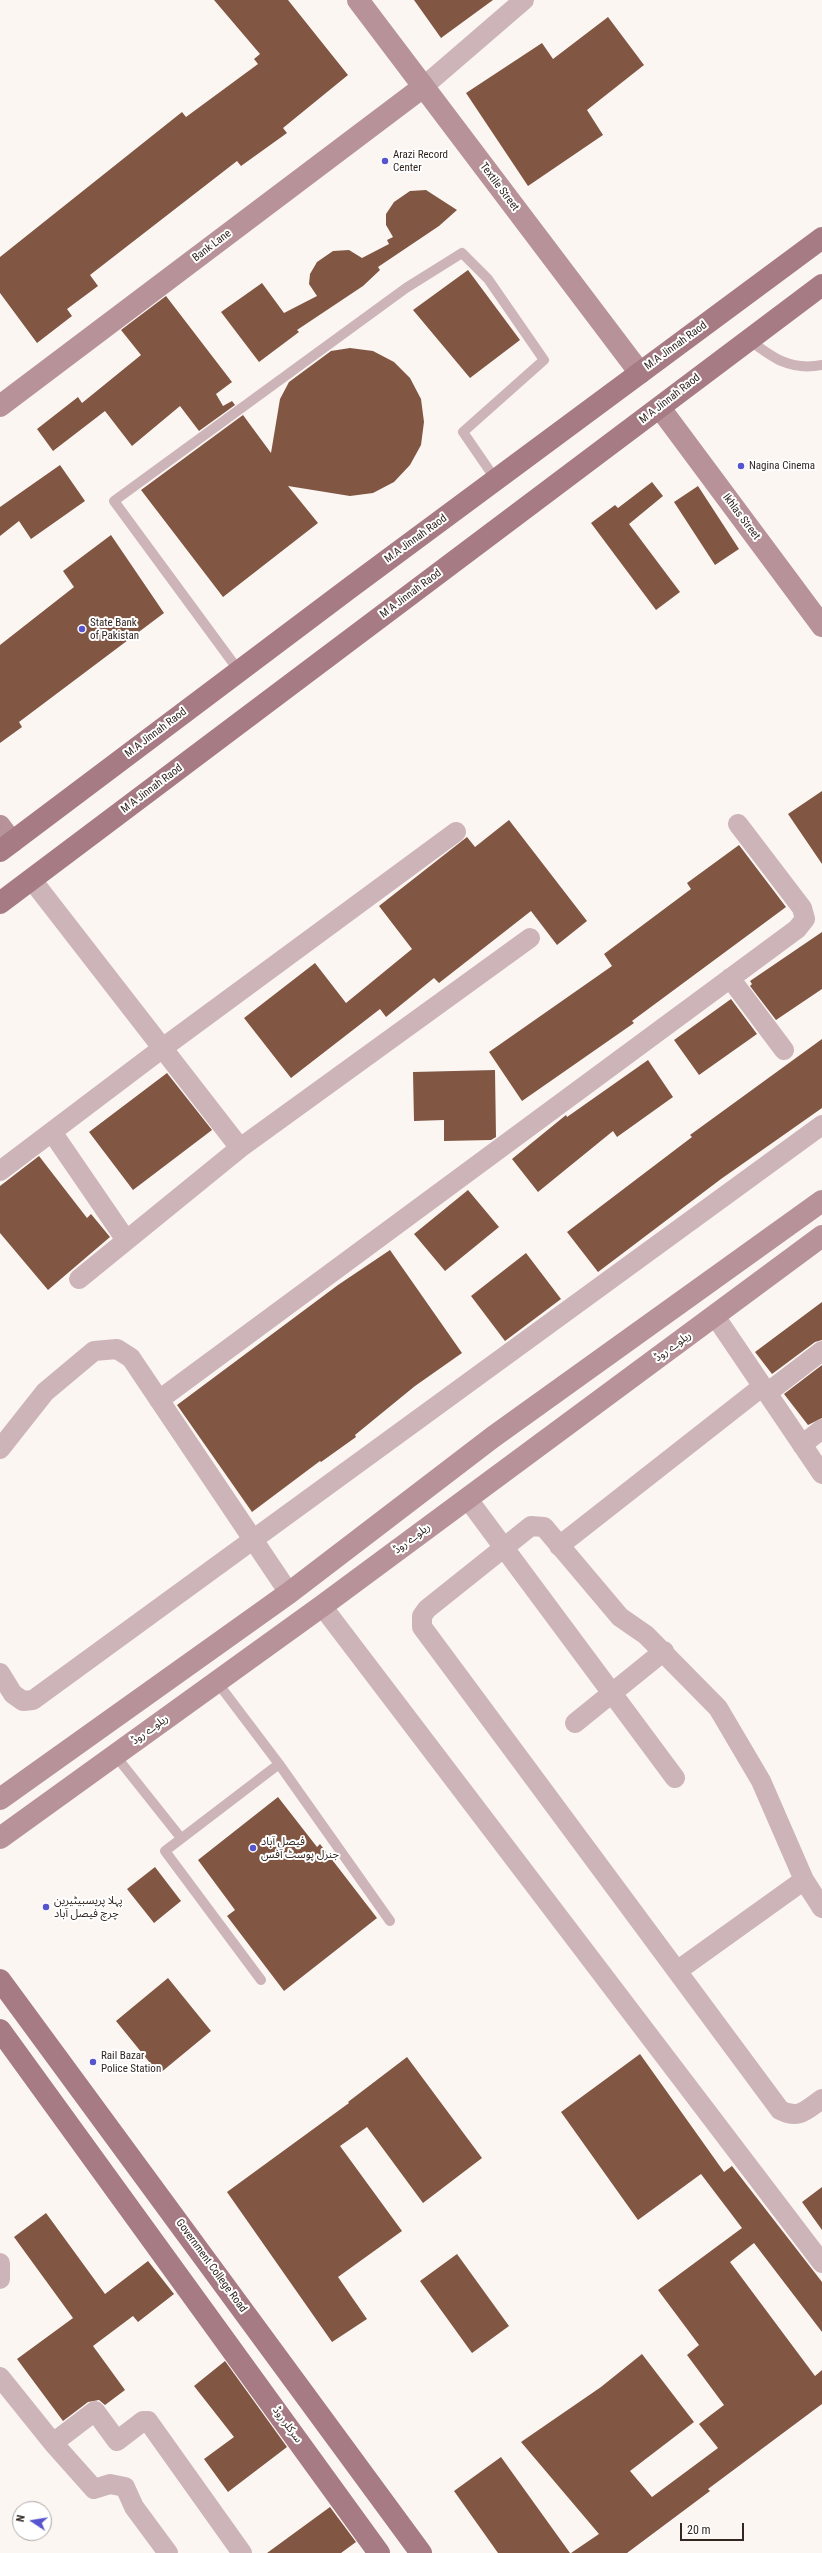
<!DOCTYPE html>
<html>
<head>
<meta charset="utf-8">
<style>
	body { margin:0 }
	#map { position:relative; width:822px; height:2553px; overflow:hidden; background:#fcf6f3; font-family:"Roboto Condensed",sans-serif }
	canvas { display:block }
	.north { position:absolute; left:12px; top:2501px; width:40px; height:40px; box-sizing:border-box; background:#fff; border:1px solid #ada8a6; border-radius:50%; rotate:282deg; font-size:11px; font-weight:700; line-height:16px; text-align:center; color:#312620 }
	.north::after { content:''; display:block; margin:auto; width:14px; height:18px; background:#5755cd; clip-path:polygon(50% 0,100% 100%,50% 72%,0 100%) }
	.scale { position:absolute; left:680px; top:2523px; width:64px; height:18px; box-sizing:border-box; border:2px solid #312620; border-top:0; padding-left:5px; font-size:12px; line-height:14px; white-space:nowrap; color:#312620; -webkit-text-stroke:3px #fff; paint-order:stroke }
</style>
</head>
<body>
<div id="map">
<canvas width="822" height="2553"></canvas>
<div class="north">N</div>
<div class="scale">20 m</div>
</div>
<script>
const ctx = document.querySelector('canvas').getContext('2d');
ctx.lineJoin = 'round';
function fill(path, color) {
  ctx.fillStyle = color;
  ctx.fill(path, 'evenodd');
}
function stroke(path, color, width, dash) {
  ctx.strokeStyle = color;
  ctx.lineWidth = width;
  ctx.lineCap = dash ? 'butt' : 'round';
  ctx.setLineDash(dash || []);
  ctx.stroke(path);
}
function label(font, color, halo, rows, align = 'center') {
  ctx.font = font + ' "Roboto Condensed","Noto Sans Arabic",sans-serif';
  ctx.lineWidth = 4;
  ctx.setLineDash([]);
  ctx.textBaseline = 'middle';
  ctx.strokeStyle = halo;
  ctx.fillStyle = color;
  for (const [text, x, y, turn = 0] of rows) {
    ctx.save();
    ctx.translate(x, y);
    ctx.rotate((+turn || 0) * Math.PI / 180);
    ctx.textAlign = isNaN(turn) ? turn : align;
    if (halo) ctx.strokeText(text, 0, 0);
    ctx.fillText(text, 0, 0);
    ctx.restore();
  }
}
const building = new Path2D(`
	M 214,0 L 288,0 L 348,75 L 283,128 L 287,133 L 241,166 L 237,161 L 90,275 L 98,286 L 67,309 L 72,316 L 37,343 L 0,293 L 0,257 L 182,112 L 186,117 L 258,64 L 254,59 L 260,54 Z
	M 414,0 L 493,0 L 441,38 Z
	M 608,17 L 644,65 L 587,110 L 603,135 L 528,186 L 466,93 L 542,43 L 553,59 Z
	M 426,190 L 457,210 L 439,226 L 378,267 L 380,270 L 363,286 L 297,330 L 299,332 L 259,362 L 221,312 L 262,283 L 284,313 L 317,296 L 309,284 L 310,274 L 317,262 L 333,251 L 349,250 L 362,258 L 389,244 L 387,240 L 393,237 L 386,225 L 386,214 L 394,202 L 410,191 Z
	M 468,270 L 520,340 L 470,378 L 413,310 Z
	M 166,296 L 232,382 L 216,394 L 223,406 L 232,401 L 235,405 L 199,431 L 180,406 L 132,446 L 105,411 L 53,451 L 37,429 L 78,397 L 82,403 L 141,355 L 121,330 Z
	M 350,348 L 373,351 L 394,362 L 410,378 L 421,399 L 424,422 L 421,445 L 410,465 L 394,482 L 373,493 L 350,496 L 288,486 L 318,523 L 223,597 L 141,490 L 243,415 L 271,453 L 280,399 L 289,382 L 331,351 Z
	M 60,465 L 85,501 L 31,539 L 19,521 L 0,536 L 0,507 Z
	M 652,482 L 663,496 L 629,524 L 680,592 L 656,610 L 591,523 L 615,505 L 618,508 Z
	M 698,486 L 739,549 L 715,565 L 674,502 Z
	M 111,535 L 164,613 L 19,722 L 22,727 L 0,743 L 0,645 L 74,587 L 63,571 Z
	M 822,791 L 822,864 L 788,814 Z
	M 509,820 L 587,921 L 557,945 L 531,911 L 439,983 L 434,978 L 386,1017 L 380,1009 L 291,1078 L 244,1018 L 315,963 L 346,1003 L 412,949 L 379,906 L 467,837 L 475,847 Z
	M 739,845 L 786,907 L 632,1021 L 634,1023 L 522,1101 L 489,1052 L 612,966 L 604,954 L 691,889 L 687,883 Z
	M 822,932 L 822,989 L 776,1020 L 750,986 L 752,984 L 750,981 Z
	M 731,999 L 757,1034 L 699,1075 L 674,1040 Z
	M 822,1039 L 822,1108 L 721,1179 L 598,1272 L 567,1232 L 692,1137 L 690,1135 Z
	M 648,1060 L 673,1097 L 617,1137 L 613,1131 L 538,1192 L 512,1159 L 566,1115 L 567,1117 Z
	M 495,1070 L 496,1137 L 491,1140 L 444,1141 L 444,1120 L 414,1121 L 413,1072 Z
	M 167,1073 L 212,1130 L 133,1190 L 89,1132 Z
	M 39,1156 L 87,1218 L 91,1214 L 110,1237 L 48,1290 L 0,1233 L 0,1186 Z
	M 468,1190 L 499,1227 L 445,1271 L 414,1234 Z
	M 390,1250 L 462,1353 L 415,1386 L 355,1435 L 356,1437 L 321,1462 L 320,1461 L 252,1512 L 177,1405 L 338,1285 Z
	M 526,1253 L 561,1299 L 505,1341 L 471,1296 Z
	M 822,1302 L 822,1340 L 815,1342 L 772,1374 L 755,1352 Z
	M 822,1365 L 822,1418 L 808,1425 L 784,1394 Z
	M 278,1797 L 317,1847 L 320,1844 L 377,1918 L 284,1991 L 227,1916 L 235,1910 L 198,1860 Z
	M 155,1867 L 181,1901 L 154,1923 L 127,1889 Z
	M 168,1978 L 211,2031 L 159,2074 L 116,2021 Z
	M 640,2054 L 724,2172 L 732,2166 L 822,2282 L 822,2332 L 754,2243 L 730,2262 L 815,2376 L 822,2370 L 822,2404 L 708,2489 L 710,2491 L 627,2553 L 571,2553 L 599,2534 L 521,2442 L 601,2387 L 642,2354 L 694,2422 L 630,2471 L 652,2497 L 718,2448 L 699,2424 L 724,2405 L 687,2355 L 699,2345 L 658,2290 L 742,2228 L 701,2174 L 638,2220 L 561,2112 Z
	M 407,2057 L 482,2158 L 423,2203 L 367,2127 L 340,2146 L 402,2231 L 338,2277 L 367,2319 L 332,2342 L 227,2192 L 349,2103 L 348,2102 Z
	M 822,2187 L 822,2230 L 802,2202 Z
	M 46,2213 L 105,2294 L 148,2261 L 174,2294 L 138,2322 L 133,2316 L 93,2346 L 125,2390 L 105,2405 L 99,2400 L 88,2402 L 63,2421 L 17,2359 L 73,2318 L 14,2237 Z
	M 457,2254 L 509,2326 L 472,2353 L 420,2281 Z
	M 225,2361 L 287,2447 L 228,2492 L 204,2459 L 234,2437 L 194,2386 Z
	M 501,2457 L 570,2553 L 498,2553 L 454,2491 Z
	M 330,2507 L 356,2542 L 341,2553 L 267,2553 Z`);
const lane = new Path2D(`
	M 748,339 C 773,358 790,371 822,365
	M 239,671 L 114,501 L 406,288 L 462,253 L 488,279 L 544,360 L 463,432 L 496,480
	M 217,1682 L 279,1764 L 390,1921
	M 115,1755 L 181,1838
	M 261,1980 L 165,1851 L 279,1764`);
const street = new Path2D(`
	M 423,87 L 524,0
	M 32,880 L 240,1148
	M 730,978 L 784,1050
	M 52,1132 L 126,1240
	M 0,1171 L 164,1047 L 456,832
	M 79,1279 L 240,1148 L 530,938
	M 715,1316 L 822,1474
	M 767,1393 L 822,1351
	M 159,1400 L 797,929 L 805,919 L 802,908 L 738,824
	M 802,1445 L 822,1429
	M 0,1449 L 45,1392 L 94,1351 L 117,1349 L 131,1358 L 289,1593
	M 467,1498 L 675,1778
	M 559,1546 L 763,1386
	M 322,1606 L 822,2263
	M 0,1673 L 13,1694 L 23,1701 L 33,1700 L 822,1125
	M 575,1723 L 664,1651
	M 822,1908 L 804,1880 L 761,1781 L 718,1708 L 646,1635 L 620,1617 L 544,1527 L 531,1526 L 427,1609 L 422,1616 L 422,1627 L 780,2110 C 799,2120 806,2110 822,2099
	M 677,1971 L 804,1880
	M 0,2263 L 0,2279
	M 0,2377 L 53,2443 L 94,2489 L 110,2484 L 125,2487 L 134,2507 L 168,2553
	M 53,2443 L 95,2411 L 117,2441 L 143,2421 L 148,2421 L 242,2553`);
const secondary = new Path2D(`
	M 358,0 L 640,373
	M 0,406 L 423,87
	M 660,408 L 822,626
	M 0,826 L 12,842
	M 0,1799 L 289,1593 L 493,1437 L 822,1201
	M 0,1838 L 322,1606 L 822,1236`);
const primary = new Path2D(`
	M 0,851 L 351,587 L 822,238
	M 0,903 L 822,285
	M 0,1980 L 421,2553
	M 0,2030 L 379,2553`);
const markers = [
	[385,161,4,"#5755cd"],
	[741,466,4,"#5755cd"],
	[82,629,4,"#5755cd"],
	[253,1848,4,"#5755cd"],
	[46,1907,4,"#5755cd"],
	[93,2062,4,"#5755cd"]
];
const poiNames = [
	["Arazi Record",393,155],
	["Center",393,168],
	["Nagina Cinema",749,466],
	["State Bank",90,623],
	["of Pakistan",90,636],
	["فیصل آباد",261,1842],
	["جنرل پوسٹ آفس",261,1855],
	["پہلا پریسبیٹیرین",54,1901],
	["چرچ فیصل آباد",54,1914],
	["Rail Bazar",101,2056],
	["Police Station",101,2069]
];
const streetNames = [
	["Textile Street",499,187,53],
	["Bank Lane",212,246,-37],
	["M.A Jinnah Raod",676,346,-36],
	["M A Jinnah Raod",670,399,-38],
	["Ikhlas Street",741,517,53],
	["M.A Jinnah Raod",416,539,-36],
	["M A Jinnah Raod",411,594,-37],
	["M.A Jinnah Raod",156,733,-37],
	["M A Jinnah Raod",152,789,-37],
	["ریلوے روڈ",673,1347,-36],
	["ریلوے روڈ",412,1539,-37],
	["ریلوے روڈ",150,1730,-36],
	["Government College Road",211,2266,54],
	["سرکلر روڈ",287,2425,54]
];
fill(building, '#815643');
stroke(lane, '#cdb4b8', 10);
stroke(street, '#cdb4b8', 20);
stroke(secondary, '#b79399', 22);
stroke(primary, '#a67b83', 22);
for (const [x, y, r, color] of markers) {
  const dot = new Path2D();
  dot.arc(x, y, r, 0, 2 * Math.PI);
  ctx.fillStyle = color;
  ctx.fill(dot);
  stroke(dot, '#fff', 1.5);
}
label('11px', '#312620', '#fff', poiNames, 'left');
label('11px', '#312620', '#fff', streetNames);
</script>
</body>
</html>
